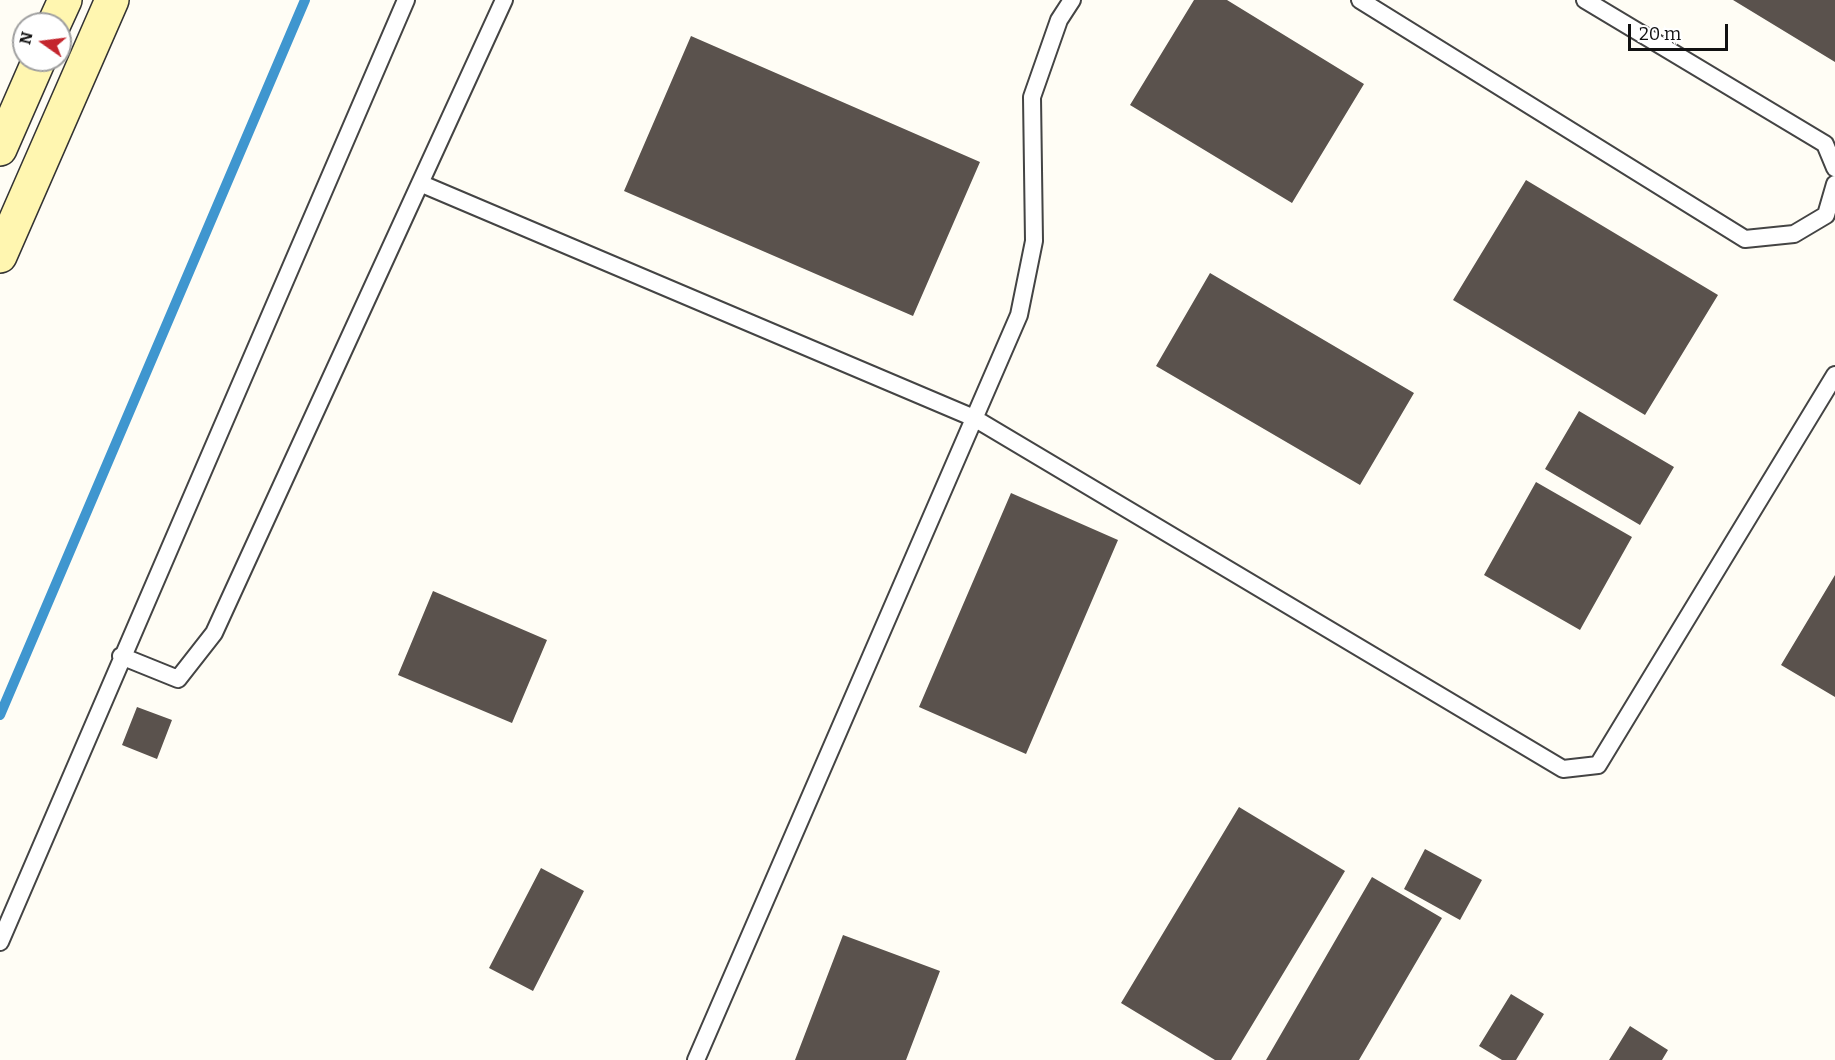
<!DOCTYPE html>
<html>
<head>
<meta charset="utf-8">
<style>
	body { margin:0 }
	#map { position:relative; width:1835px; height:1060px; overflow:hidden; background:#fffdf5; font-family:Bitter,serif }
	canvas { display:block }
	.north { position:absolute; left:12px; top:12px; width:60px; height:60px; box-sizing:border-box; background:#fff; border:2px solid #a0a0a0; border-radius:50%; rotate:284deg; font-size:16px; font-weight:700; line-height:24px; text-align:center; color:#111 }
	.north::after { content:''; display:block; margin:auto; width:21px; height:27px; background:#c4262e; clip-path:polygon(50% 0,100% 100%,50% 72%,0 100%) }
	.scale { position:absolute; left:1628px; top:24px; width:100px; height:27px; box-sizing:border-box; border:3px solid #111; border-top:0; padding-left:8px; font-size:18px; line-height:21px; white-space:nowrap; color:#111; -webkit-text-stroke:4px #fff; paint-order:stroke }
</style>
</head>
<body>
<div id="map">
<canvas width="1835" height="1060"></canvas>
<div class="north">N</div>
<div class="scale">20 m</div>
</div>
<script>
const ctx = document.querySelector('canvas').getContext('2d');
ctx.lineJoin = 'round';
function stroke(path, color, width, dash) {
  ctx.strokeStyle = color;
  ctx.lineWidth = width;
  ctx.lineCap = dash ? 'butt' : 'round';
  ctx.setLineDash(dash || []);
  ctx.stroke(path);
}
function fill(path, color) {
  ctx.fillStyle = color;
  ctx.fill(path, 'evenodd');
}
const stream = new Path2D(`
	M 0,715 L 305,0`);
const building = new Path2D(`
	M 1194,0 L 1227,0 L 1364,84 L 1292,203 L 1130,105 Z
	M 1733,0 L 1835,0 L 1835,62 Z
	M 691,36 L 980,162 L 913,316 L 624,191 Z
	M 1526,180 L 1718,295 L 1645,415 L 1453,300 Z
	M 1210,273 L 1414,393 L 1360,485 L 1156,366 Z
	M 1579,411 L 1674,467 L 1640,525 L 1545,469 Z
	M 1536,482 L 1632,537 L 1580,630 L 1484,575 Z
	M 1011,493 L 1118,540 L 1026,754 L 919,707 Z
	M 1835,575 L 1835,697 L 1781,665 Z
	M 433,591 L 547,640 L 512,723 L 398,675 Z
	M 137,707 L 172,720 L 157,759 L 122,745 Z
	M 1239,807 L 1345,871 L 1231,1060 L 1215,1060 L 1121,1003 Z
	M 1425,849 L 1482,880 L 1460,920 L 1404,889 Z
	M 541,868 L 584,891 L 533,991 L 489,968 Z
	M 1372,877 L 1442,918 L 1359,1060 L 1266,1060 Z
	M 843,935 L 940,971 L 906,1060 L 795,1060 Z
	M 1511,994 L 1544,1014 L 1516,1060 L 1502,1060 L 1479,1046 Z
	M 1630,1026 L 1668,1050 L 1662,1060 L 1609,1060 Z`);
const service = new Path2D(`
	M 1360,0 L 1745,239 L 1794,234 L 1826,215 L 1835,184
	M 1585,0 L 1825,144 L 1835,168
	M 422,184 L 974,418 L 1563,769 L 1598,765 L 1835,375
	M 121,656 L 178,679 L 214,633 L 504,0
	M 0,942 L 406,0
	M 696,1060 L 1019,315 L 1034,241 L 1032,97 L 1059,20 L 1072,0`);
const secondary = new Path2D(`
	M 54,24 L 65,0
	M 0,149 L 39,60
	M 0,256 L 112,0`);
stroke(stream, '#3f96cf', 10);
fill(building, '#5a524d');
stroke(service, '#444', 20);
stroke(secondary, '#333', 36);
stroke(service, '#fff', 16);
stroke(secondary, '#fff6b0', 33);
</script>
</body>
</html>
